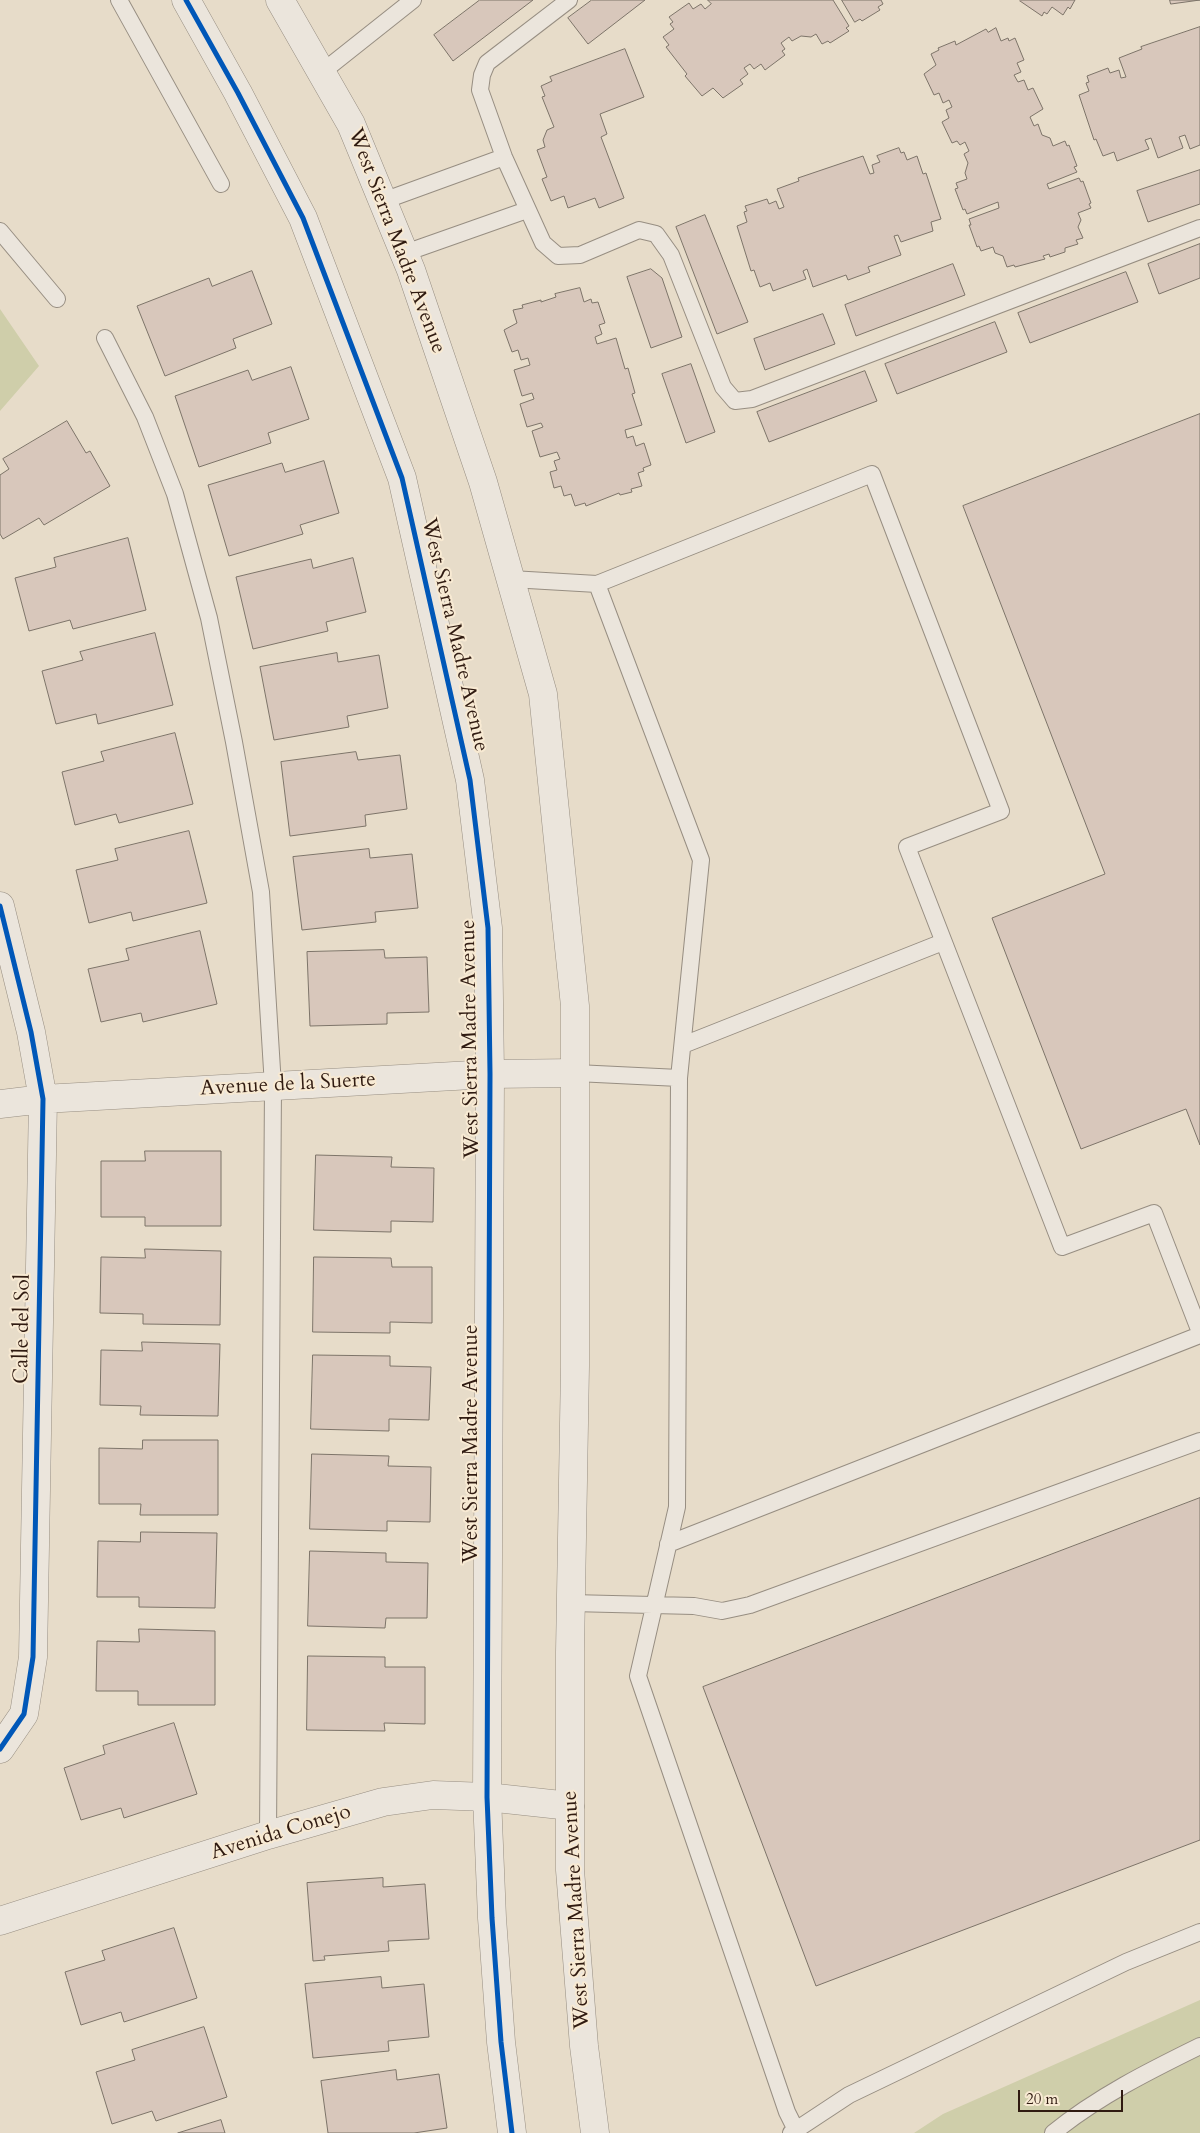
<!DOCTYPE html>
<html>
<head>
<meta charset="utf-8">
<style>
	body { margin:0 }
	#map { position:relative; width:1200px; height:2133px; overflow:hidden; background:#e7dcc9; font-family:Cardo,serif }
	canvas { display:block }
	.scale { position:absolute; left:1018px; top:2090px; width:105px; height:22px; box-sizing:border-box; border:2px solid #301b11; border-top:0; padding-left:6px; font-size:15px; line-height:18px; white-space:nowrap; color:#301b11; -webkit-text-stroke:4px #f8ead3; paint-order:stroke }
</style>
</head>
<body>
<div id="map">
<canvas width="1200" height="2133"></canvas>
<div class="scale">20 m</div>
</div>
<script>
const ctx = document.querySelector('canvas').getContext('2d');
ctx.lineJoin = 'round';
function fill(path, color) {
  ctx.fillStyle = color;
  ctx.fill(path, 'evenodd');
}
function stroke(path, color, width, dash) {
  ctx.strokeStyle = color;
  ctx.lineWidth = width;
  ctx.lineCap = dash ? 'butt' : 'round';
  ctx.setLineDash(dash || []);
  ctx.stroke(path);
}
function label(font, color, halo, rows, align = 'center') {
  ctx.font = font + ' Cardo,serif';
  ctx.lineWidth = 4;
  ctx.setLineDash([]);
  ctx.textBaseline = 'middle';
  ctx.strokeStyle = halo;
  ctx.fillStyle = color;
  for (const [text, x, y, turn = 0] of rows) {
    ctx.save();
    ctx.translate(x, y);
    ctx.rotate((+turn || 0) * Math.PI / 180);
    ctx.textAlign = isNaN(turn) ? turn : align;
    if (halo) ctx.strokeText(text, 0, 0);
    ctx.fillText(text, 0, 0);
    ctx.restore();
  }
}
const green = new Path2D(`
	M 0,309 L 39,366 L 0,411 Z
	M 1200,2000 L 1200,2133 L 914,2133 L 943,2114 Z`);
const building = new Path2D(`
	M 480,0 L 533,0 L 453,61 L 434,35 Z
	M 592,0 L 645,0 L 588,44 L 568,18 Z
	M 708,0 L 833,0 L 849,26 L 846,28 L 849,31 L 830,43 L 828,41 L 822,44 L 816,34 L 811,37 L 801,36 L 792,41 L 789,37 L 781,43 L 785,49 L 782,51 L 785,55 L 765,70 L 761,64 L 754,69 L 750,64 L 744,68 L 748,74 L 740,80 L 743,84 L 723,98 L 713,88 L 702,96 L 685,76 L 687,74 L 666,47 L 669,45 L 663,37 L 674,29 L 670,24 L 673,22 L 669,17 L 689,3 L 693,9 L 701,4 L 705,9 L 711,4 Z
	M 842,0 L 881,0 L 883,4 L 878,7 L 880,10 L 862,21 L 860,19 L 855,22 Z
	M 1021,0 L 1075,0 L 1070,9 L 1068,7 L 1063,15 L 1052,7 L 1047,14 L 1044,12 L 1042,16 L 1020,1 Z
	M 1170,0 L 1200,0 L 1171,4 Z
	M 1200,27 L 1200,145 L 1190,149 L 1185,135 L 1179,137 L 1183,148 L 1158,158 L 1151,138 L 1145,140 L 1149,149 L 1117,161 L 1114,152 L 1103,156 L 1096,139 L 1094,140 L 1079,95 L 1089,91 L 1086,83 L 1089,82 L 1087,76 L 1108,68 L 1110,73 L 1119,70 L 1121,78 L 1126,77 L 1119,58 L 1142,49 L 1141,47 Z
	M 996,28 L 1001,41 L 1008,38 L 1009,41 L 1015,38 L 1024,60 L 1017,63 L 1021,72 L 1014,75 L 1018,82 L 1024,80 L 1028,90 L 1033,88 L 1043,109 L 1030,117 L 1034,126 L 1038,124 L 1042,135 L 1050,138 L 1053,146 L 1065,141 L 1067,146 L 1069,145 L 1077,166 L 1074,167 L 1077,172 L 1047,184 L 1049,189 L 1079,178 L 1081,182 L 1083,181 L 1091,203 L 1089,204 L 1091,208 L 1078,213 L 1081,220 L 1078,227 L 1083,238 L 1076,240 L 1078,244 L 1065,248 L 1065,252 L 1050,257 L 1049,254 L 1043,256 L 1045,259 L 1015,267 L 1014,265 L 1007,267 L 1003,256 L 995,253 L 993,247 L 981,251 L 979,246 L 977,247 L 969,225 L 971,225 L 969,219 L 999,208 L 998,202 L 967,214 L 965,209 L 963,210 L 955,189 L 958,188 L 956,183 L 967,179 L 965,173 L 968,163 L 964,154 L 969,151 L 965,142 L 960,145 L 957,141 L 952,143 L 942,122 L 949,118 L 946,110 L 952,107 L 949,100 L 943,103 L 939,93 L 934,95 L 924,74 L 936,65 L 931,54 L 939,50 L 938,48 L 955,41 L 956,45 L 986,29 L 988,32 Z
	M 625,49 L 644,97 L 600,114 L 607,134 L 601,137 L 624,198 L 599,208 L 595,198 L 568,208 L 564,196 L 551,201 L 542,179 L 547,177 L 537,150 L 545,147 L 543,140 L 547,130 L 554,127 L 542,97 L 545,96 L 541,86 L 552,81 L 550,77 Z
	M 899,148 L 901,153 L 904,152 L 907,160 L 917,156 L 923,174 L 926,173 L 941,219 L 931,222 L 933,231 L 901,242 L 898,235 L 894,236 L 901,255 L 868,267 L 870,272 L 848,280 L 846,275 L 813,287 L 807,269 L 803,271 L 806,279 L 773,291 L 770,283 L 760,287 L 754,270 L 751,271 L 737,226 L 747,222 L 744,212 L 747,211 L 745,206 L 767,199 L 769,204 L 776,201 L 779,209 L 784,207 L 777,189 L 799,181 L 798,178 L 863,156 L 870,174 L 874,173 L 872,165 L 880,162 L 877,156 Z
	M 1200,170 L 1200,204 L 1148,222 L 1137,191 Z
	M 705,215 L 748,322 L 717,334 L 676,227 Z
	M 1200,244 L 1200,278 L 1159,294 L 1148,264 Z
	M 953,264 L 965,295 L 856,336 L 845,305 Z
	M 651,269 L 662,278 L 682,337 L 651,348 L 627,277 Z
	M 252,271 L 272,324 L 233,339 L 236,348 L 165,376 L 137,306 L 209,278 L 212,286 Z
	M 1126,272 L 1138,302 L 1030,343 L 1018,313 Z
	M 580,288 L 584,302 L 591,299 L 592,303 L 598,302 L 605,323 L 599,325 L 602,334 L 595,337 L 597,344 L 616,338 L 625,369 L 628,368 L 635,393 L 632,394 L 642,425 L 625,430 L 627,438 L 633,436 L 636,446 L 644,443 L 651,465 L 643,468 L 644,471 L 638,473 L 642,486 L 631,489 L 632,492 L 620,495 L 619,493 L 586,506 L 585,503 L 575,506 L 571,494 L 564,496 L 561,486 L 554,488 L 550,472 L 557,470 L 554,461 L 560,459 L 557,452 L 540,457 L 532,431 L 543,427 L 541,423 L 527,427 L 520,404 L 534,399 L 532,393 L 522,396 L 514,370 L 530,365 L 528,358 L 521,360 L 518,350 L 512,352 L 504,330 L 517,323 L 513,310 L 523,308 L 522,305 L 541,300 L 541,302 L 556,297 L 555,294 Z
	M 823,314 L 835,344 L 765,370 L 754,339 Z
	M 995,322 L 1007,352 L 897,394 L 885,364 Z
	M 691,364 L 715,432 L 686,443 L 662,374 Z
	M 291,367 L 309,419 L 268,433 L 271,443 L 199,467 L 175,396 L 248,370 L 252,380 Z
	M 865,371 L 877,401 L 769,442 L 757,412 Z
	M 1200,414 L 1200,1145 L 1186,1109 L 1081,1149 L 992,918 L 1105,874 L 963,506 Z
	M 67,421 L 86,453 L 90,451 L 110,486 L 44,525 L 39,518 L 3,539 L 0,534 L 0,475 L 9,469 L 3,459 Z
	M 324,461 L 339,513 L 300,525 L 303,534 L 229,556 L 208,485 L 282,463 L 285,472 Z
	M 128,538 L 146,610 L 73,629 L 70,620 L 29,631 L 15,578 L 56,567 L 54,558 Z
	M 353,558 L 366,612 L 326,622 L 328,631 L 253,649 L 236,577 L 311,559 L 313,568 Z
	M 155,633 L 173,705 L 98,724 L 96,714 L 56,724 L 42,671 L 83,660 L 80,652 Z
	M 337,653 L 338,662 L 379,655 L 388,708 L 347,716 L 349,727 L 274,740 L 260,667 Z
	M 175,733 L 193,804 L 119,823 L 116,814 L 75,825 L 62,772 L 104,761 L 101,752 Z
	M 356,752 L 358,760 L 400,755 L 407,809 L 365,815 L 366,826 L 290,836 L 281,762 Z
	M 189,831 L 207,903 L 133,921 L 131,912 L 89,923 L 76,870 L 118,860 L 115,849 Z
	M 369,849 L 370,858 L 412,854 L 418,908 L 375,912 L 376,922 L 302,930 L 293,857 Z
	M 200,931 L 217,1004 L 143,1022 L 141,1013 L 101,1022 L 88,969 L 129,960 L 126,949 Z
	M 384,950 L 385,958 L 427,957 L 429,1012 L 387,1013 L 387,1024 L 310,1026 L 307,952 Z
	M 145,1151 L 221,1151 L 221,1226 L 145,1226 L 145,1217 L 101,1217 L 101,1161 L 145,1161 Z
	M 316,1155 L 392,1157 L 391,1167 L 434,1168 L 433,1222 L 391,1221 L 391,1232 L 314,1230 Z
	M 145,1249 L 221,1251 L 220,1325 L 143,1324 L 143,1314 L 100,1313 L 101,1257 L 145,1258 Z
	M 314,1257 L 391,1258 L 392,1267 L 432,1267 L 432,1323 L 390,1322 L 390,1333 L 313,1332 Z
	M 142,1342 L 220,1344 L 218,1416 L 140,1415 L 141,1406 L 100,1405 L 101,1350 L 142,1351 Z
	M 313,1355 L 390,1356 L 390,1366 L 431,1367 L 429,1420 L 389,1419 L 389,1431 L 311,1429 Z
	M 143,1440 L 218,1440 L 218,1515 L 140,1515 L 141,1504 L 99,1504 L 99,1448 L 142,1449 Z
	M 312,1454 L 389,1456 L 388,1466 L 431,1467 L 430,1522 L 387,1521 L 387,1531 L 310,1529 Z
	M 1200,1498 L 1200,1840 L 816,1986 L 703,1687 Z
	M 141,1532 L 217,1533 L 215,1608 L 139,1607 L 139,1597 L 97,1597 L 98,1541 L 140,1542 Z
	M 310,1551 L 386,1553 L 386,1562 L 428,1563 L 427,1618 L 386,1618 L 385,1628 L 308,1626 Z
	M 139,1629 L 215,1631 L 215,1705 L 138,1705 L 138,1691 L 96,1691 L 97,1641 L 139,1642 Z
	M 308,1656 L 385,1657 L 385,1667 L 425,1667 L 425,1724 L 384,1723 L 385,1731 L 307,1730 Z
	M 174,1723 L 197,1794 L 124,1818 L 121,1808 L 81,1820 L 64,1768 L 105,1754 L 103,1746 Z
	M 383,1878 L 383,1887 L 425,1884 L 429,1939 L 388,1941 L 389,1951 L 324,1956 L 325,1960 L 313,1961 L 307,1883 Z
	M 174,1928 L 197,1998 L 124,2022 L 121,2012 L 81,2025 L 65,1972 L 105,1960 L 102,1951 Z
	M 381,1977 L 382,1988 L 424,1984 L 429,2037 L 388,2041 L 389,2051 L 313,2058 L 305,1984 Z
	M 204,2027 L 227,2097 L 156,2121 L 152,2111 L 112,2124 L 96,2072 L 135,2060 L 132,2050 Z
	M 396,2070 L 397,2080 L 439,2074 L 447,2128 L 414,2133 L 328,2133 L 321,2081 Z
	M 221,2120 L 225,2133 L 178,2133 Z`);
const service = new Path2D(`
	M 119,0 L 221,184
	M 569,0 L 487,63 L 482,75 L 480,90 L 504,157 L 543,243 L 558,256 L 580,255 L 639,230 L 656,234 L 671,255 L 723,387 L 735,401 L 752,399 L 1200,228
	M 321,73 L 413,0
	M 383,201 L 504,157
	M 0,231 L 57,299
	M 405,253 L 527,210
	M 105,338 L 145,417 L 175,494 L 209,618 L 234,742 L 261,892 L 273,1086 L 268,1835
	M 511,579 L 597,584 L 872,474 L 1001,811 L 907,847 L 1062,1247 L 1154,1213 L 1200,1332
	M 597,584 L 701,860 L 679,1078
	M 683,1045 L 943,942
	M 576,1073 L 679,1078 L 677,1507 L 638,1676 L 787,2112 L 796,2130 L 791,2133
	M 668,1544 L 1200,1335
	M 571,1603 L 694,1606 L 722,1611 L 750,1605 L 1200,1441
	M 796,2130 L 849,2095 L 1126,1962 L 1200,1932
	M 1053,2133 C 1097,2097 1149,2071 1200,2046`);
const minor = new Path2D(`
	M 0,906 L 31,1032 L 43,1099 L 33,1657 L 24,1714 L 0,1749
	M 0,1104 L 43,1099 L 490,1074 L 576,1073
	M 0,1921 L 268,1835 L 383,1802 L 433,1795 L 487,1797 L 570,1806`);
const tertiary = new Path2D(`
	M 186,0 L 238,93 L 303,218 L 402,478 L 470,780 L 488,928 L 490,1074 L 487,1797 L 492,1918 L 501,2042 L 512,2133
	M 280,0 L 351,124 L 411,270 L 483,482 L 543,694 L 575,1006 L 575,1366 L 570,1652 L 570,1870 L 584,2046 L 595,2133`);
const cycleway = new Path2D(`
	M 186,0 L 238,93 L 303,218 L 402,478 L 470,780 L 488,928 L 490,1074 L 487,1797 L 492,1918 L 501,2042 L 512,2133
	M 0,906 L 31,1032 L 43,1099 L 33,1657 L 24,1714 L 0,1749`);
const streetNames = [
	["West Sierra Madre Avenue",396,241,69],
	["West Sierra Madre Avenue",454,635,77],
	["West Sierra Madre Avenue",471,1039,-91],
	["Avenue de la Suerte",288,1085,-3],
	["Calle del Sol",23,1329,-89],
	["West Sierra Madre Avenue",472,1444,-90],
	["Avenida Conejo",281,1833,-17],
	["West Sierra Madre Avenue",577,1910,-93]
];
fill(green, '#cfceaa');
fill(building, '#d8c7bb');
stroke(building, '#7d7469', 1);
stroke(service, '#978e82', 18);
stroke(minor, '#978e82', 29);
stroke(tertiary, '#978e82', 29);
stroke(service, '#ebe5dc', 16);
stroke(minor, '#ebe5dc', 28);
stroke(tertiary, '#ebe5dc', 28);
stroke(cycleway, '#0057b8', 5);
label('21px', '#301b11', '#f8ead3', streetNames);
</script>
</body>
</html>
